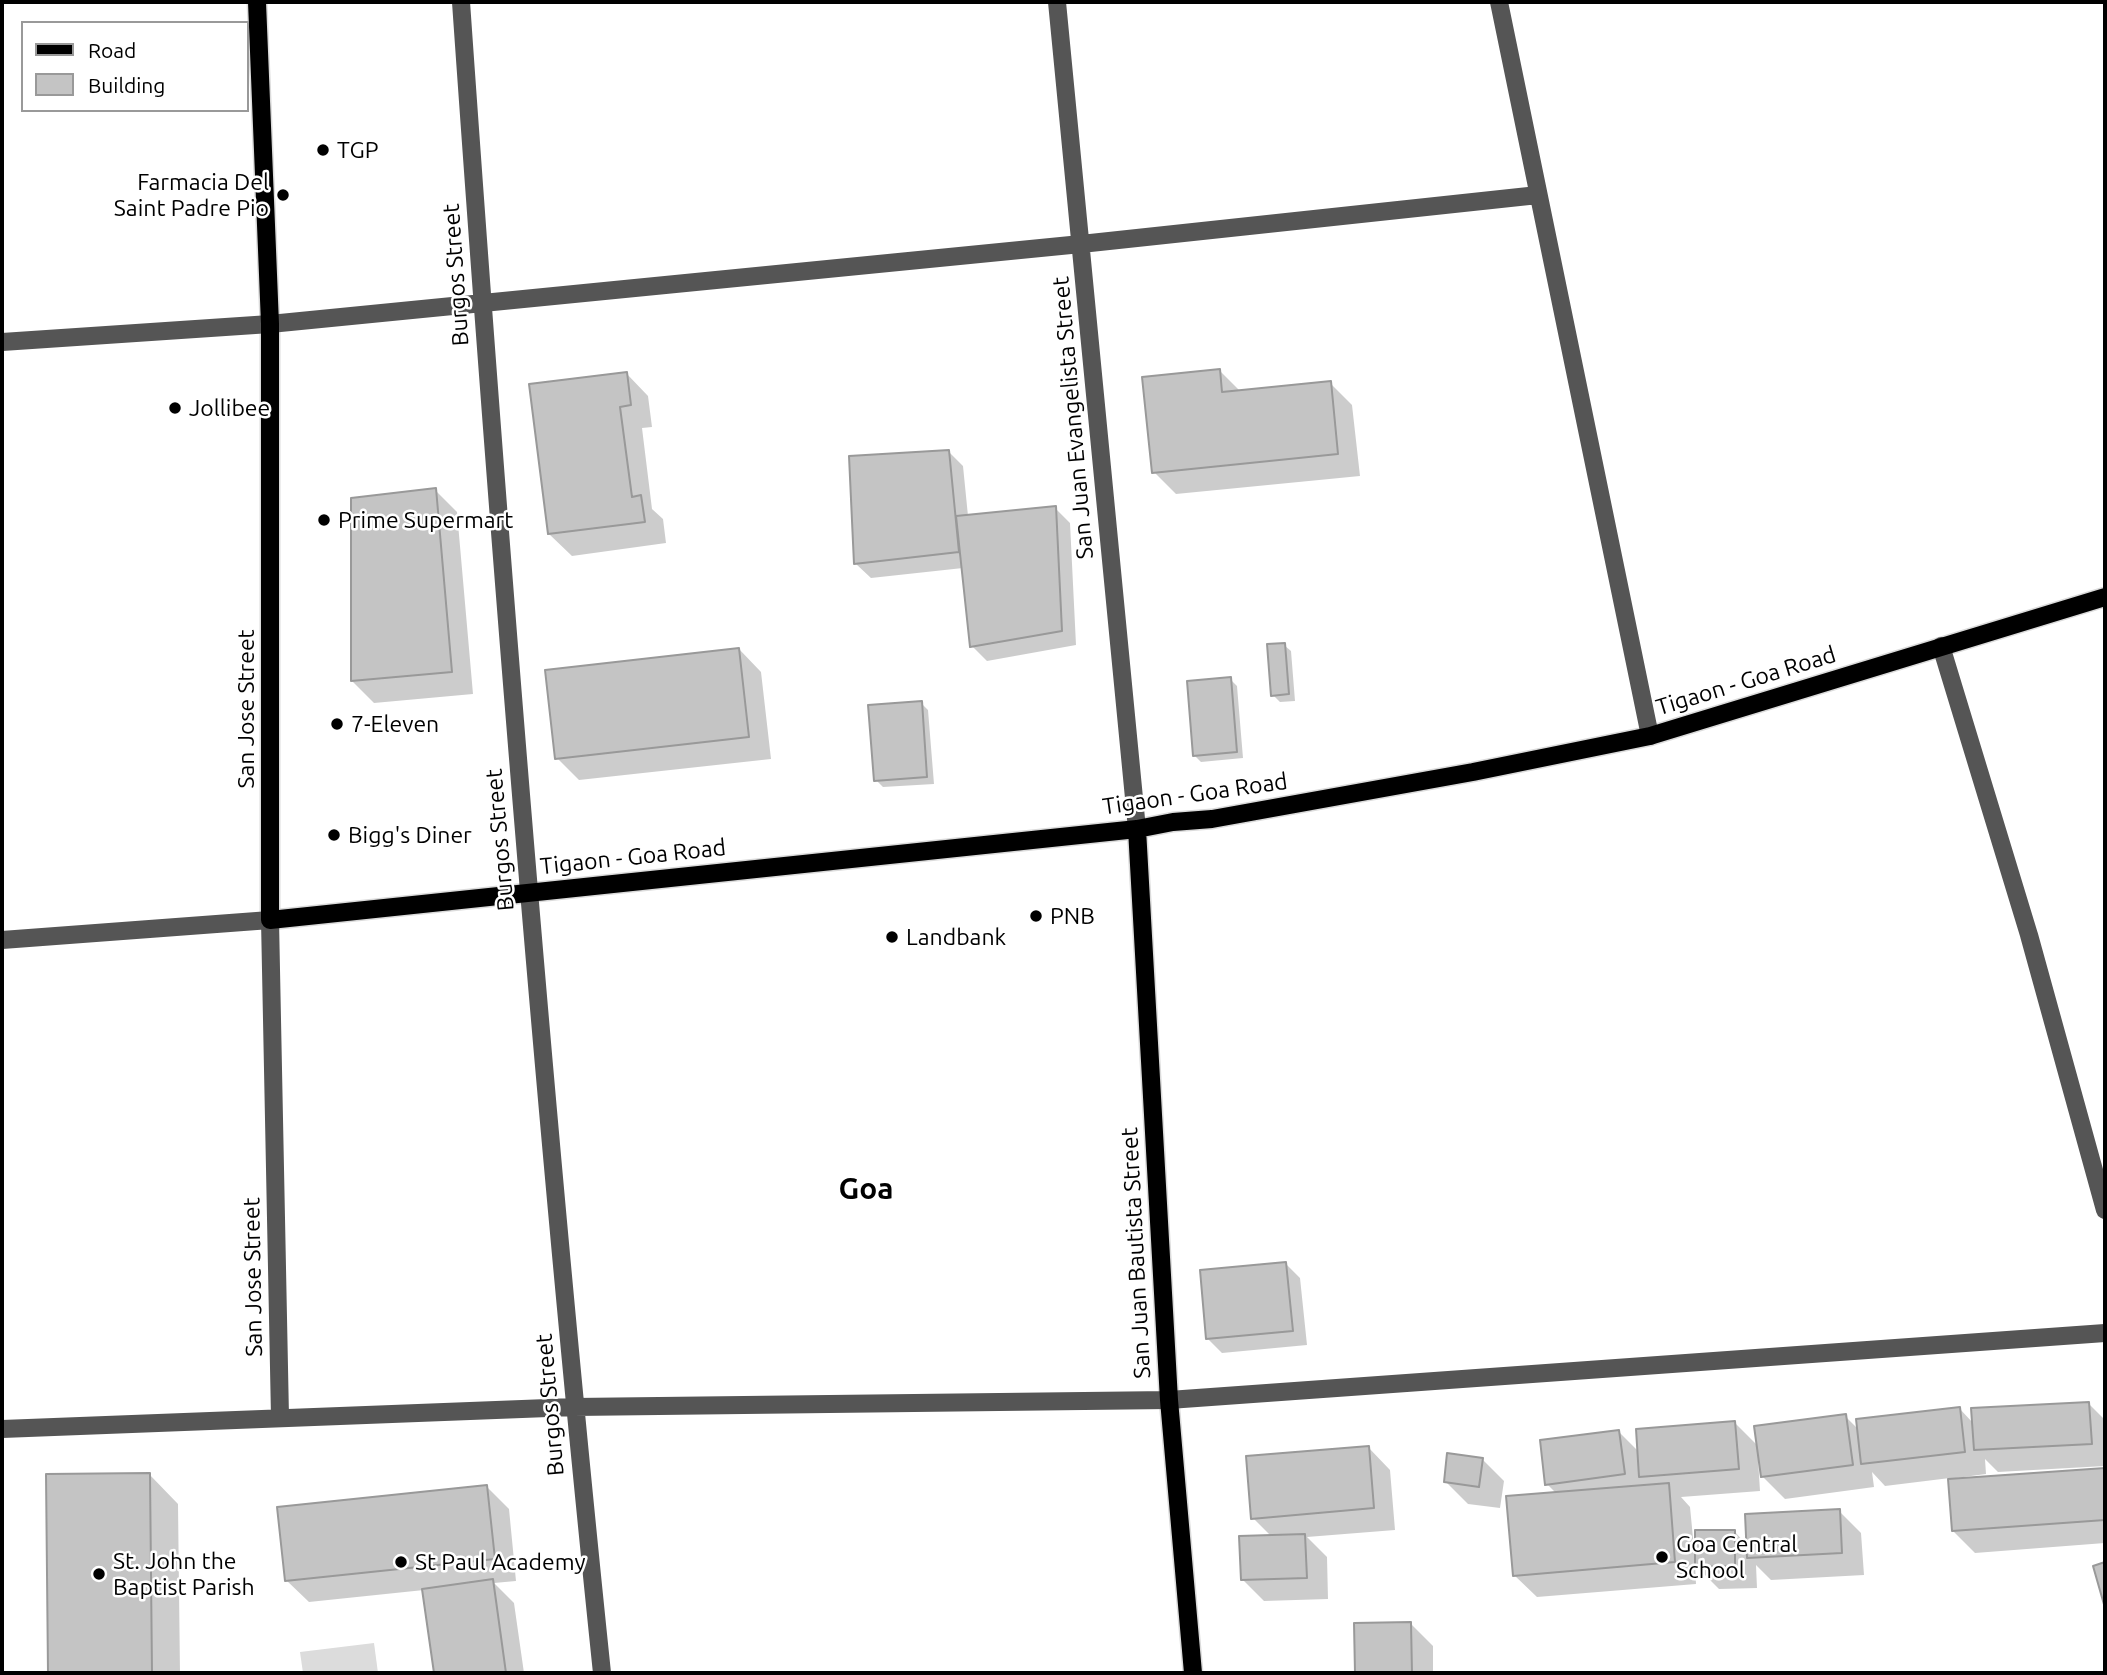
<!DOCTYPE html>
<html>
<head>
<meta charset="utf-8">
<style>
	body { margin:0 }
	#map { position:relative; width:2107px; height:1675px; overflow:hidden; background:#fff; font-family:Ubuntu,sans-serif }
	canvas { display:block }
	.frame { position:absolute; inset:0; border:4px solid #000; pointer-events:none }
	.legend { position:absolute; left:21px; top:21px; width:228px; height:91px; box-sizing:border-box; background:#fff; border:2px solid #999; margin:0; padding:9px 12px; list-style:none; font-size:21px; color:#000 }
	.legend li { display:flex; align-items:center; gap:14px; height:35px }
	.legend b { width:35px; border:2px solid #999 }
</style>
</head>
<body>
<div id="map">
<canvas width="2107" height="1675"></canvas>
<div class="frame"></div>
<ul class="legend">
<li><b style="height:9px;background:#000"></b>Road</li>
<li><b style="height:19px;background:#c4c4c4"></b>Building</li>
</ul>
</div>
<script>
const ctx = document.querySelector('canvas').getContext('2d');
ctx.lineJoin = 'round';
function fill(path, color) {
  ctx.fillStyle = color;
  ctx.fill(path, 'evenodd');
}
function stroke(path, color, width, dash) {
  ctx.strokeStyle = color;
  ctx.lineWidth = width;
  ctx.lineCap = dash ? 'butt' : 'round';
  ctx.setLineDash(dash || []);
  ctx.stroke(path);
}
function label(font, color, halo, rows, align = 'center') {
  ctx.font = font + ' Ubuntu,sans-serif';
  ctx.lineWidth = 5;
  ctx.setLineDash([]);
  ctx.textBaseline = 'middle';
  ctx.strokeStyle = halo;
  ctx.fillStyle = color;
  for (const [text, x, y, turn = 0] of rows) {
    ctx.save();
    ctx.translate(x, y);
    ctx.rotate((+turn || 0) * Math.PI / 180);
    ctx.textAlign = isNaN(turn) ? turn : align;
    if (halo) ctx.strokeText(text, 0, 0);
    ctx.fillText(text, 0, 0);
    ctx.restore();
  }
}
const green = new Path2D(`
	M 374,1643 L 378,1673 L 303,1673 L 300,1652 Z`);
const shadow = new Path2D(`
	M 1220,371 L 1241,392 L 1330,383 L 1352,405 L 1360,476 L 1176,494 L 1154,472 Z
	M 626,373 L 648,396 L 652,427 L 642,428 L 652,509 L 663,519 L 666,543 L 572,556 L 549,534 Z
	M 948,451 L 963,466 L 968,516 L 1055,508 L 1070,523 L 1076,645 L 987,661 L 972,646 L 963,568 L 871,578 L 856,564 Z
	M 435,490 L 457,512 L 473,694 L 374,703 L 352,681 Z
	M 1284,645 L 1291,651 L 1295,701 L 1280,702 L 1273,695 Z
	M 739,649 L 761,672 L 771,759 L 579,780 L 557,758 Z
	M 1230,679 L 1237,686 L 1243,758 L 1201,762 L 1194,755 Z
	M 921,703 L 928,710 L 934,784 L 883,787 L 876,780 Z
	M 1286,1264 L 1300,1278 L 1307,1345 L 1222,1353 L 1207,1338 Z
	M 2089,1404 L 2105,1420 L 2105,1466 L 1998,1472 L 1985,1459 L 1986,1474 L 1956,1478 L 1956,1481 L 2105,1470 L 2105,1543 L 1975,1553 L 1953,1531 L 1950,1478 L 1885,1486 L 1872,1472 L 1874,1487 L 1785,1499 L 1763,1477 L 1761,1459 L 1758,1459 L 1760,1491 L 1681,1497 L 1690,1507 L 1694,1548 L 1734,1531 L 1748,1546 L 1839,1511 L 1861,1533 L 1864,1575 L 1771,1580 L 1756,1565 L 1757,1588 L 1719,1589 L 1695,1565 L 1696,1584 L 1537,1597 L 1514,1575 L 1557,1494 L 1547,1484 L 1619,1432 L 1639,1452 L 1734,1422 L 1759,1447 L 1845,1416 L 1859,1430 L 1959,1408 L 1974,1424 Z
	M 1368,1447 L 1390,1470 L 1395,1530 L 1307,1537 L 1327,1557 L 1328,1599 L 1264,1601 L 1242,1579 L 1271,1536 L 1253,1518 Z
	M 1482,1459 L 1504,1481 L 1500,1508 L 1468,1504 L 1445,1481 Z
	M 149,1474 L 178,1504 L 180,1673 L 50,1673 L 47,1476 Z
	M 487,1487 L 509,1509 L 516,1581 L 494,1583 L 514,1603 L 524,1673 L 436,1673 L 424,1590 L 309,1602 L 286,1580 Z
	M 1411,1624 L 1433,1646 L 1433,1673 L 1357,1673 L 1356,1625 Z`);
const building = new Path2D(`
	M 1220,369 L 1222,392 L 1331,381 L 1338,454 L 1152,473 L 1142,377 Z
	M 627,372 L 631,405 L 620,407 L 632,497 L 641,495 L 645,522 L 548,534 L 529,384 Z
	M 949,450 L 959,552 L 854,564 L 849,456 Z
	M 436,488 L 452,672 L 351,681 L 351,498 Z
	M 1056,506 L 1062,631 L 970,647 L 956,516 Z
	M 1285,643 L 1289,694 L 1271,696 L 1267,644 Z
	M 739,648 L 749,737 L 555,759 L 545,670 Z
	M 1231,677 L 1237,752 L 1193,756 L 1187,681 Z
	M 922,701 L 927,777 L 874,781 L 868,705 Z
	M 1286,1262 L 1293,1331 L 1206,1339 L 1200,1270 Z
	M 2089,1402 L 2092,1444 L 1974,1450 L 1971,1408 Z
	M 1960,1407 L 1965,1452 L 1861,1464 L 1856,1419 Z
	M 1846,1414 L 1853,1465 L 1761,1477 L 1754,1426 Z
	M 1735,1421 L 1739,1469 L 1639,1477 L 1636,1429 Z
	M 1619,1430 L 1625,1474 L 1545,1485 L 1540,1440 Z
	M 1369,1446 L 1374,1508 L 1251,1519 L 1246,1456 Z
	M 1447,1453 L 1483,1458 L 1479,1487 L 1444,1482 Z
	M 2105,1468 L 2105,1520 L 1952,1531 L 1948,1479 Z
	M 150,1473 L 152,1673 L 48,1673 L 46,1474 Z
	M 1669,1483 L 1675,1562 L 1513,1576 L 1506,1496 Z
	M 487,1485 L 495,1559 L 285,1581 L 277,1507 Z
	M 1840,1509 L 1842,1553 L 1747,1558 L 1745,1514 Z
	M 1695,1530 L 1735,1530 L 1735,1566 L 1695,1567 Z
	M 1305,1534 L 1307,1578 L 1241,1580 L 1239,1536 Z
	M 2105,1562 L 2105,1608 L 2093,1566 Z
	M 493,1579 L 506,1673 L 434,1673 L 422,1589 Z
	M 1411,1622 L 1412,1673 L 1355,1673 L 1354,1623 Z`);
const minor = new Path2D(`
	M 461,2 C 500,560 544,1117 602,1673
	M 1057,2 L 1137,829
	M 1499,2 L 1650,736
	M 2,342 L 270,324 L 1081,244 L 1538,195
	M 1941,646 L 2029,935 L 2105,1210
	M 2,940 L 270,920 L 280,1417
	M 2,1429 L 574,1407 L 1169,1400 L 2105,1333`);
const major = new Path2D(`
	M 257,2 L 270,324 L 270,920 L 1137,829 L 1173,822 L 1212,819 L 1473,772 L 1650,736 L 2105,597
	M 1137,829 L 1169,1400 L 1193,1673`);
const markers = [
	[323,150,7,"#000"],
	[283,195,7,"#000"],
	[175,408,7,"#000"],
	[324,520,7,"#000"],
	[337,724,7,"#000"],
	[334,835,7,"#000"],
	[1036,916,7,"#000"],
	[892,937,7,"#000"],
	[1662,1557,7,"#000"],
	[401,1562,7,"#000"],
	[99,1574,7,"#000"]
];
const poiNames = [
	["TGP",337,150],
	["Farmacia Del",269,182,"right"],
	["Saint Padre Pio",269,208,"right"],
	["Jollibee",189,408],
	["Prime Supermart",338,520],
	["7-Eleven",351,724],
	["Bigg's Diner",348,835],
	["PNB",1050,916],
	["Landbank",906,937],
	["Goa Central",1676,1544],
	["School",1676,1570],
	["St. John the",113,1561],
	["Baptist Parish",113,1587],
	["St Paul Academy",415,1562]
];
const streetNames = [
	["Burgos Street",456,275,-94],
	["San Juan Evangelista Street",1073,418,-95],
	["Tigaon - Goa Road",1746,681,-17],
	["San Jose Street",246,709,-90],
	["Tigaon - Goa Road",1195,794,-8],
	["Burgos Street",500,840,-95],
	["Tigaon - Goa Road",633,857,-6],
	["San Juan Bautista Street",1136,1253,-93],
	["San Jose Street",253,1277,-91],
	["Burgos Street",550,1405,-95]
];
const districtNames = [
	["Goa",866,1189]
];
fill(green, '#dcdcdc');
fill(shadow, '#0003');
fill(building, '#c4c4c4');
stroke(building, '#999', 2);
stroke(major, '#dbdbdb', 21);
stroke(minor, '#555', 18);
stroke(major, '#000', 18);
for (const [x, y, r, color] of markers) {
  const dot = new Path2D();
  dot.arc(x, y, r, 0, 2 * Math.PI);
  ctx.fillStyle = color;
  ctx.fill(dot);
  stroke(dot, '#fff', 2.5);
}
label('23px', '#000', '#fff', poiNames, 'left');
label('23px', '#000', '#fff', streetNames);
label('bold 30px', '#000', '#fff', districtNames);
</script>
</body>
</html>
